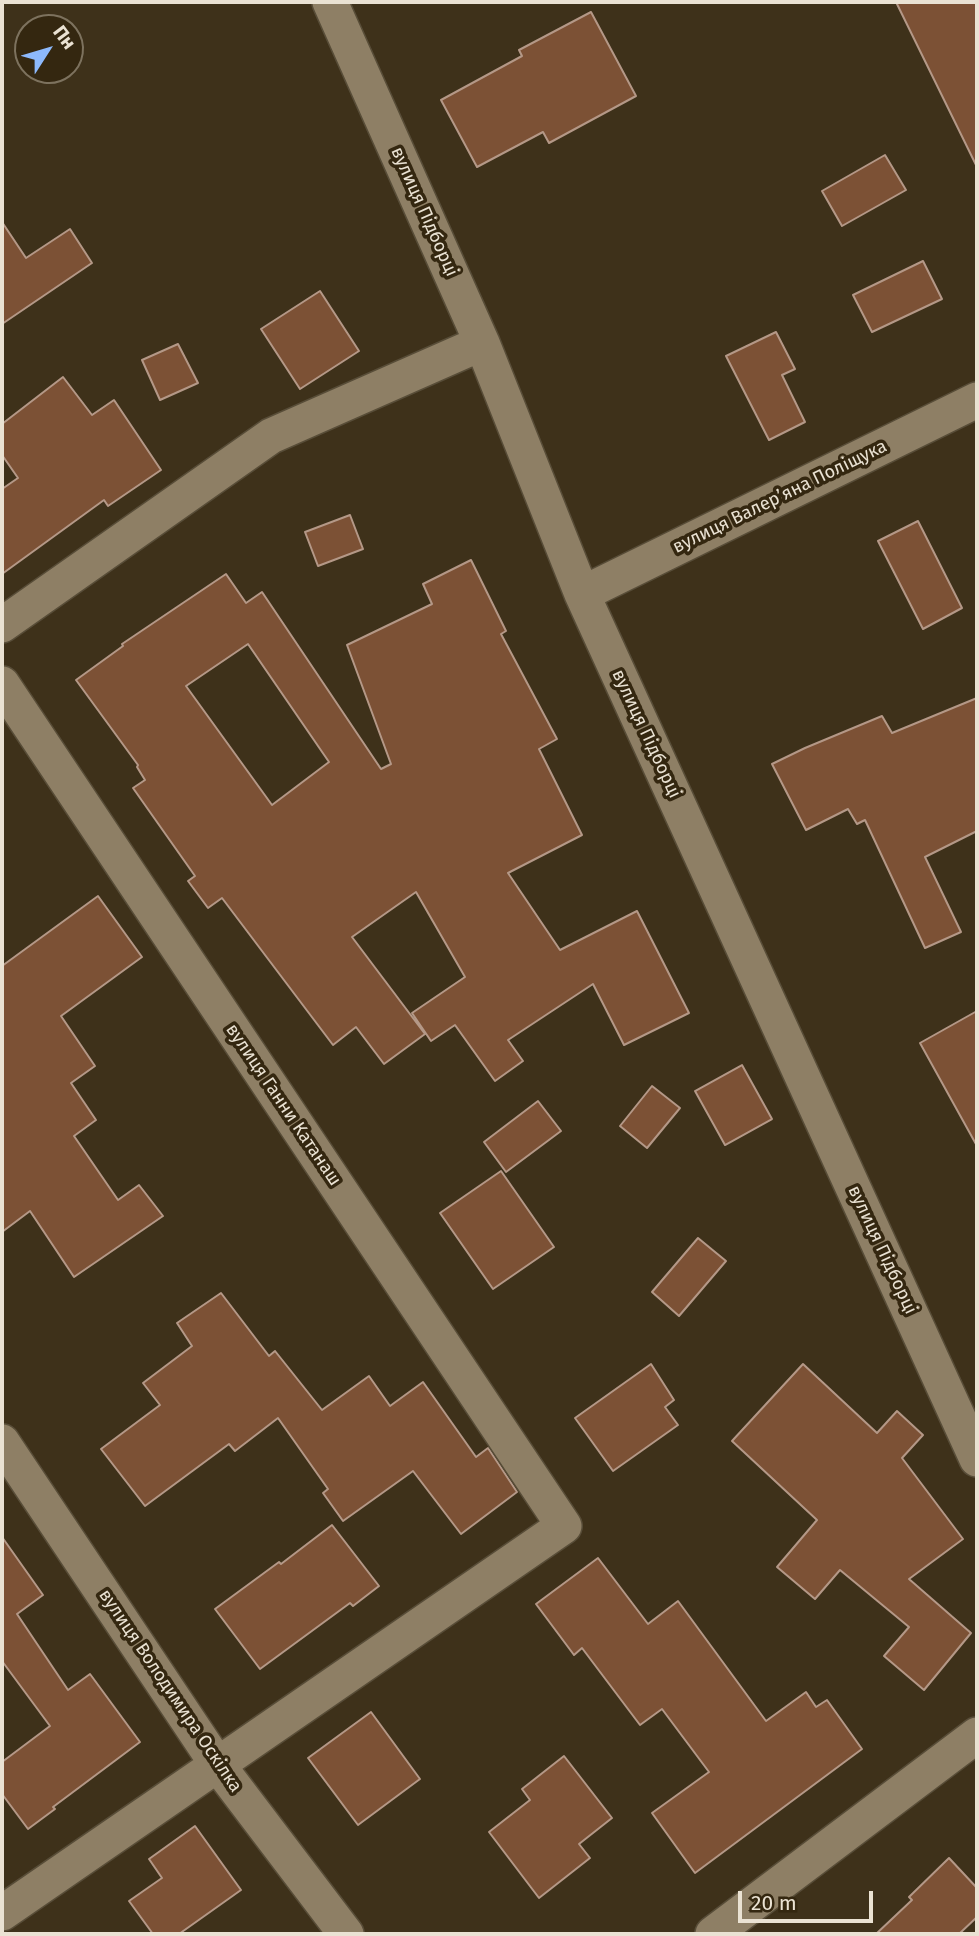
<!DOCTYPE html>
<html>
<head>
<meta charset="utf-8">
<style>
	body { margin:0 }
	#map { position:relative; width:979px; height:1936px; overflow:hidden; background:#3e311a; font-family:"Fira Sans",sans-serif }
	canvas { display:block }
	.frame { position:absolute; inset:0; border:4px solid #eae2d3; pointer-events:none }
	.north { position:absolute; left:14px; top:14px; width:70px; height:70px; box-sizing:border-box; background:#342710; border:2px solid #7d725e; border-radius:50%; rotate:53deg; font-size:19px; font-weight:700; line-height:28px; text-align:center; color:#eae2d3 }
	.north::after { content:''; display:block; margin:auto; width:24px; height:32px; background:#8db9fc; clip-path:polygon(50% 0,100% 100%,50% 72%,0 100%) }
	.scale { position:absolute; left:738px; top:1891px; width:135px; height:32px; box-sizing:border-box; border:4px solid #eae2d3; border-top:0; padding-left:9px; font-size:21px; line-height:24px; white-space:nowrap; color:#eae2d3; -webkit-text-stroke:5px #342710; paint-order:stroke }
</style>
</head>
<body>
<div id="map">
<canvas width="979" height="1936"></canvas>
<div class="frame"></div>
<div class="north">Пн</div>
<div class="scale">20 m</div>
</div>
<script>
const ctx = document.querySelector('canvas').getContext('2d');
ctx.lineJoin = 'round';
function fill(path, color) {
  ctx.fillStyle = color;
  ctx.fill(path, 'evenodd');
}
function stroke(path, color, width, dash) {
  ctx.strokeStyle = color;
  ctx.lineWidth = width;
  ctx.lineCap = dash ? 'butt' : 'round';
  ctx.setLineDash(dash || []);
  ctx.stroke(path);
}
function label(font, color, halo, rows, align = 'center') {
  ctx.font = font + ' "Fira Sans",sans-serif';
  ctx.lineWidth = 7;
  ctx.setLineDash([]);
  ctx.textBaseline = 'middle';
  ctx.strokeStyle = halo;
  ctx.fillStyle = color;
  for (const [text, x, y, turn = 0] of rows) {
    ctx.save();
    ctx.translate(x, y);
    ctx.rotate((+turn || 0) * Math.PI / 180);
    ctx.textAlign = isNaN(turn) ? turn : align;
    if (halo) ctx.strokeText(text, 0, 0);
    ctx.fillText(text, 0, 0);
    ctx.restore();
  }
}
const building = new Path2D(`
	M 896,2 L 977,2 L 977,167 Z
	M 591,12 L 636,96 L 549,143 L 543,132 L 477,167 L 441,100 L 522,56 L 519,50 Z
	M 885,155 L 906,190 L 842,226 L 822,191 Z
	M 2,222 L 26,258 L 70,229 L 92,263 L 2,324 Z
	M 923,261 L 942,299 L 872,332 L 853,295 Z
	M 320,291 L 359,351 L 300,389 L 261,329 Z
	M 776,332 L 795,369 L 782,375 L 805,422 L 769,440 L 726,356 Z
	M 178,344 L 198,383 L 160,400 L 142,360 Z
	M 63,377 L 92,415 L 114,400 L 161,470 L 108,506 L 104,500 L 2,574 L 2,489 L 18,478 L 2,455 L 2,424 Z
	M 350,515 L 363,549 L 318,566 L 305,532 Z
	M 918,521 L 962,608 L 923,629 L 878,541 Z
	M 471,560 L 506,631 L 501,634 L 557,739 L 539,749 L 582,835 L 508,873 L 560,950 L 637,911 L 689,1013 L 624,1045 L 593,984 L 508,1040 L 523,1061 L 495,1081 L 455,1025 L 431,1041 L 412,1013 L 465,977 L 416,892 L 352,937 L 425,1034 L 384,1064 L 356,1027 L 333,1045 L 222,898 L 208,908 L 188,881 L 195,876 L 133,788 L 145,780 L 137,767 L 138,765 L 76,680 L 123,646 L 122,644 L 226,574 L 246,603 L 262,592 L 381,769 L 391,764 L 347,645 L 432,604 L 423,584 ZM 248,644 L 329,762 L 272,805 L 186,686 Z
	M 977,698 L 977,831 L 925,857 L 961,932 L 925,948 L 865,820 L 857,824 L 848,809 L 806,830 L 772,764 L 805,748 L 882,716 L 892,733 Z
	M 98,896 L 142,957 L 61,1016 L 95,1066 L 71,1083 L 96,1120 L 74,1136 L 118,1200 L 139,1185 L 163,1216 L 74,1277 L 30,1211 L 2,1232 L 2,966 Z
	M 977,1011 L 977,1146 L 920,1043 Z
	M 742,1065 L 772,1119 L 725,1145 L 695,1091 Z
	M 652,1086 L 680,1108 L 647,1148 L 620,1126 Z
	M 538,1101 L 561,1131 L 506,1172 L 484,1142 Z
	M 501,1171 L 554,1247 L 493,1289 L 440,1213 Z
	M 698,1238 L 726,1261 L 679,1316 L 652,1292 Z
	M 221,1293 L 269,1356 L 275,1351 L 322,1410 L 369,1376 L 390,1406 L 423,1382 L 476,1457 L 488,1448 L 517,1492 L 461,1534 L 413,1471 L 343,1521 L 323,1493 L 328,1489 L 278,1418 L 235,1451 L 229,1444 L 145,1506 L 101,1449 L 160,1405 L 143,1383 L 192,1346 L 177,1323 Z
	M 651,1364 L 674,1400 L 665,1407 L 678,1425 L 613,1471 L 575,1418 Z
	M 803,1364 L 877,1433 L 897,1411 L 923,1435 L 902,1458 L 963,1539 L 909,1579 L 971,1633 L 924,1690 L 884,1656 L 909,1627 L 840,1570 L 815,1599 L 777,1567 L 817,1520 L 732,1441 Z
	M 332,1525 L 379,1586 L 353,1606 L 350,1603 L 260,1669 L 215,1609 L 279,1562 L 281,1564 Z
	M 2,1537 L 43,1595 L 17,1614 L 68,1690 L 90,1674 L 140,1742 L 53,1807 L 55,1809 L 28,1829 L 2,1794 L 2,1762 L 50,1726 L 2,1661 Z
	M 598,1558 L 648,1624 L 678,1601 L 766,1721 L 806,1692 L 816,1707 L 827,1700 L 862,1749 L 695,1873 L 652,1813 L 709,1772 L 662,1709 L 640,1725 L 582,1648 L 574,1655 L 536,1604 Z
	M 371,1712 L 420,1779 L 358,1825 L 308,1758 Z
	M 564,1756 L 612,1818 L 579,1844 L 590,1858 L 539,1898 L 489,1832 L 530,1800 L 522,1789 Z
	M 195,1826 L 241,1890 L 179,1934 L 153,1934 L 129,1901 L 162,1878 L 149,1859 Z
	M 949,1858 L 977,1888 L 977,1917 L 959,1934 L 876,1934 L 912,1900 L 909,1897 Z`);
const street = new Path2D(`
	M 330,2 L 482,343 L 582,594 L 977,1459
	M 582,594 L 977,400
	M 2,625 L 271,436 L 482,343
	M 2,684 L 564,1526 L 2,1913
	M 2,1442 L 217,1764 L 346,1934
	M 713,1934 L 977,1735`);
const streetNames = [
	["вулиця Підборці",424,212,66],
	["вулиця Валерʼяна Поліщука",780,497,-26],
	["вулиця Підборці",646,734,65],
	["вулиця Ганни Катанаш",283,1105,56],
	["вулиця Підборці",882,1250,65],
	["вулиця Володимира Оскілка",170,1691,56]
];
fill(building, '#7c5135');
stroke(building, '#b49887', 2);
stroke(street, '#584d38', 38);
stroke(street, '#8e7f65', 35);
label('18px', '#eae2d3', '#342710', streetNames);
</script>
</body>
</html>
